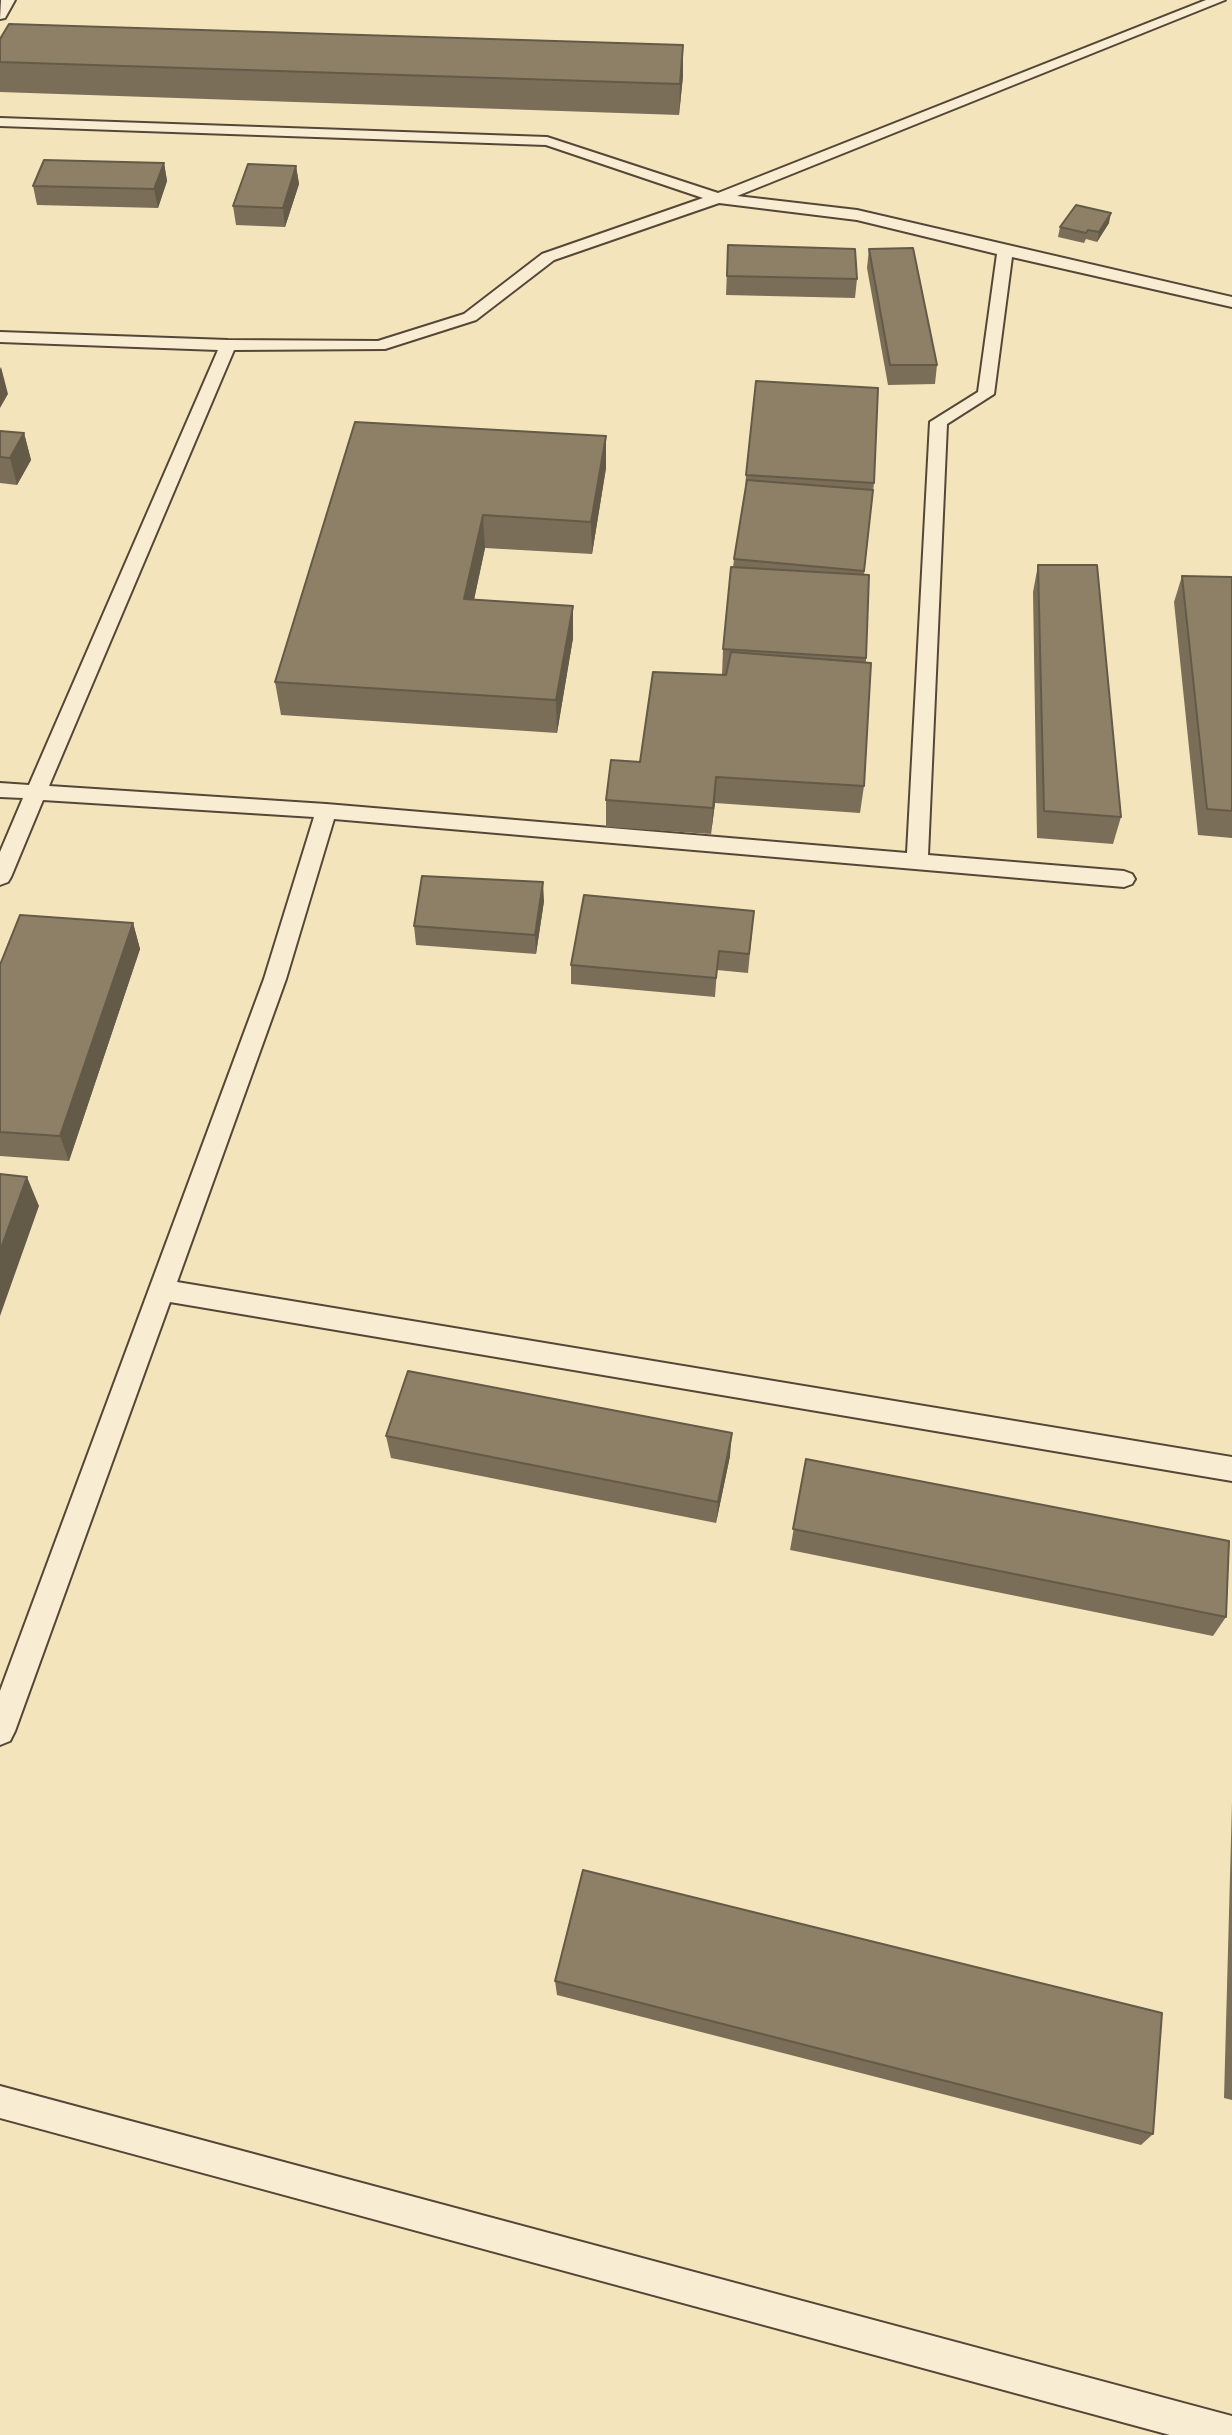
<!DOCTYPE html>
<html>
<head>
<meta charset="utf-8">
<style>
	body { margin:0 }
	canvas { display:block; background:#f4e4bb }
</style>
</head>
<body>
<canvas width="1232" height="2435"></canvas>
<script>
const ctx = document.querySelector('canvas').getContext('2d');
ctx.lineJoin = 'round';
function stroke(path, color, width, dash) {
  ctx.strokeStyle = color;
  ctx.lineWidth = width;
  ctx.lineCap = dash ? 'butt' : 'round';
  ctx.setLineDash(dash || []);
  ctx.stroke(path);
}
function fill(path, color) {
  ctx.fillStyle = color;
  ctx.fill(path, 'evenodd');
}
const service = new Path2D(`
	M 1,0 L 15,0 L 5,18 L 0,19 Z
	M 1206,0 L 1225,0 L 737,196 L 857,210 L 1232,297 L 1232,307 L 1012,257 L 994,394 L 947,424 L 928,855 L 1124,871 L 1132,874 L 1135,879 L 1132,884 L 1124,887 L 334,819 L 286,979 L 177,1282 L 1232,1457 L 1232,1481 L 170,1302 L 15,1731 L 10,1741 L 0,1745 L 0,1691 L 264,979 L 314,817 L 43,800 L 11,877 L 8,882 L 0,885 L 0,852 L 23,798 L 0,797 L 0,783 L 29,785 L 218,350 L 0,342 L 0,332 L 228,340 L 378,341 L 464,314 L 542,254 L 703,198 L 546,145 L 0,126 L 0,118 L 547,137 L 718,193 ZM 719,203 L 857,220 L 997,254 L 978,392 L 930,422 L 907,853 L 326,804 L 49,786 L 234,350 L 385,349 L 476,320 L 554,260 Z
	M 0,2086 L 1232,2416 L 1232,2435 L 1170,2435 L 0,2118 Z`);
const wall = new Path2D(`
	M 0,39 L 683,45 L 683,76 L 679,115 L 0,92 Z
	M 164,163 L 167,181 L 158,208 L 37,205 L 33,186 Z
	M 296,166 L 299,184 L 285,227 L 236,225 L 233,206 Z
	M 1109,223 L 1097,242 L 1086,239 L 1084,243 L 1058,237 L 1060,227 Z
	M 728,245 L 857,279 L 855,298 L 726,295 Z
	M 869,249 L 937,365 L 935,384 L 888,385 L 867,268 Z
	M 355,422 L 606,436 L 606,468 L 592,554 L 485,548 L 474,600 L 573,606 L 573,638 L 557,733 L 281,715 L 275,682 Z
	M 0,431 L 24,433 L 31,460 L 17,485 L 0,483 Z
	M 746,475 L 874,483 L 864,575 L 866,658 L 864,786 L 860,813 L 715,803 L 711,834 L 606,827 L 606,800 L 640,762 L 722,675 L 723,649 L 734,559 L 745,491 Z
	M 1038,565 L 1121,817 L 1113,844 L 1037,838 L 1033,592 Z
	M 1182,576 L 1232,577 L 1232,838 L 1198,835 L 1174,602 Z
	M 544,901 L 536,954 L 416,945 L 414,926 Z
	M 754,911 L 748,973 L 717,970 L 715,997 L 571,984 L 571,965 Z
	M 133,923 L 140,949 L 69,1161 L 0,1156 L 0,965 Z
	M 386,1436 L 730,1456 L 716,1523 L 391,1458 Z
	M 806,1459 L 1226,1617 L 1213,1636 L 790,1550 Z
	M 1232,1802 L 1232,2100 L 1224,2098 Z
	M 555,1981 L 1153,2134 L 1141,2145 L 557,1995 Z`);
const shadedWall = new Path2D(`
	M 683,45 L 683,76 L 679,115 L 680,84 Z
	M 164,163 L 167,181 L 158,208 L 154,189 Z
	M 296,166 L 299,184 L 285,227 L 283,208 Z
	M 1111,213 L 1109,223 L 1097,242 L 1099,232 Z
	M 1,367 L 8,394 L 0,408 L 0,369 Z
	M 24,433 L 31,460 L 17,485 L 10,458 Z
	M 606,436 L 606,468 L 592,554 L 591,522 Z
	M 483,515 L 485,548 L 467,632 L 464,599 Z
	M 573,606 L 573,638 L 557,733 L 556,700 Z
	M 716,777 L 715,803 L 711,834 L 713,808 Z
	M 543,882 L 544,901 L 536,954 L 535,935 Z
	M 133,923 L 140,949 L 69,1161 L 60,1136 Z
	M 27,1177 L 39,1206 L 0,1316 L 0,1251 Z
	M 732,1433 L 730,1456 L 716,1523 L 718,1502 Z`);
const building = new Path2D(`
	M 9,24 L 683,45 L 680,84 L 0,62 L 0,39 Z
	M 44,160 L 164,163 L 154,189 L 33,186 Z
	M 248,164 L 296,166 L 283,208 L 233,206 Z
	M 1076,205 L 1111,213 L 1099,232 L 1088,230 L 1086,233 L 1060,227 Z
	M 728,245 L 855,249 L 857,279 L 727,276 Z
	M 913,248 L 937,365 L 890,365 L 869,249 Z
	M 756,381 L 878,388 L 874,483 L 746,475 Z
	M 355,422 L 606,436 L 591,522 L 483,515 L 464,599 L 573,606 L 556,700 L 275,682 Z
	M 0,431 L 24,433 L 10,458 L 0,457 Z
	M 747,480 L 873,490 L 864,571 L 734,559 Z
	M 1038,565 L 1097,565 L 1121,817 L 1044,811 Z
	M 731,567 L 869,575 L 866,658 L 723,649 Z
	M 1182,576 L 1232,577 L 1232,811 L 1207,809 Z
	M 731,652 L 871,663 L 864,786 L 716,777 L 713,808 L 606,800 L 611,760 L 640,762 L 653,672 L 726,675 Z
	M 422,876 L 543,882 L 535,935 L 414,926 Z
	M 584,895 L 754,911 L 749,954 L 719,951 L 716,978 L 571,965 Z
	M 20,915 L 133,923 L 60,1136 L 0,1132 L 0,965 Z
	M 0,1174 L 27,1177 L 0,1251 Z
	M 408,1371 L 732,1433 L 718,1502 L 386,1436 Z
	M 806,1459 L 1229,1541 L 1226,1617 L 793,1529 Z
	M 583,1870 L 1162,2013 L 1153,2134 L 555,1981 Z`);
stroke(service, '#554737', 4);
fill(service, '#f8edd3');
fill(wall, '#7a6e59');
fill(shadedWall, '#635a48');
fill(building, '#8e8067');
stroke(building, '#635a48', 2);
</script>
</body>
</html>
